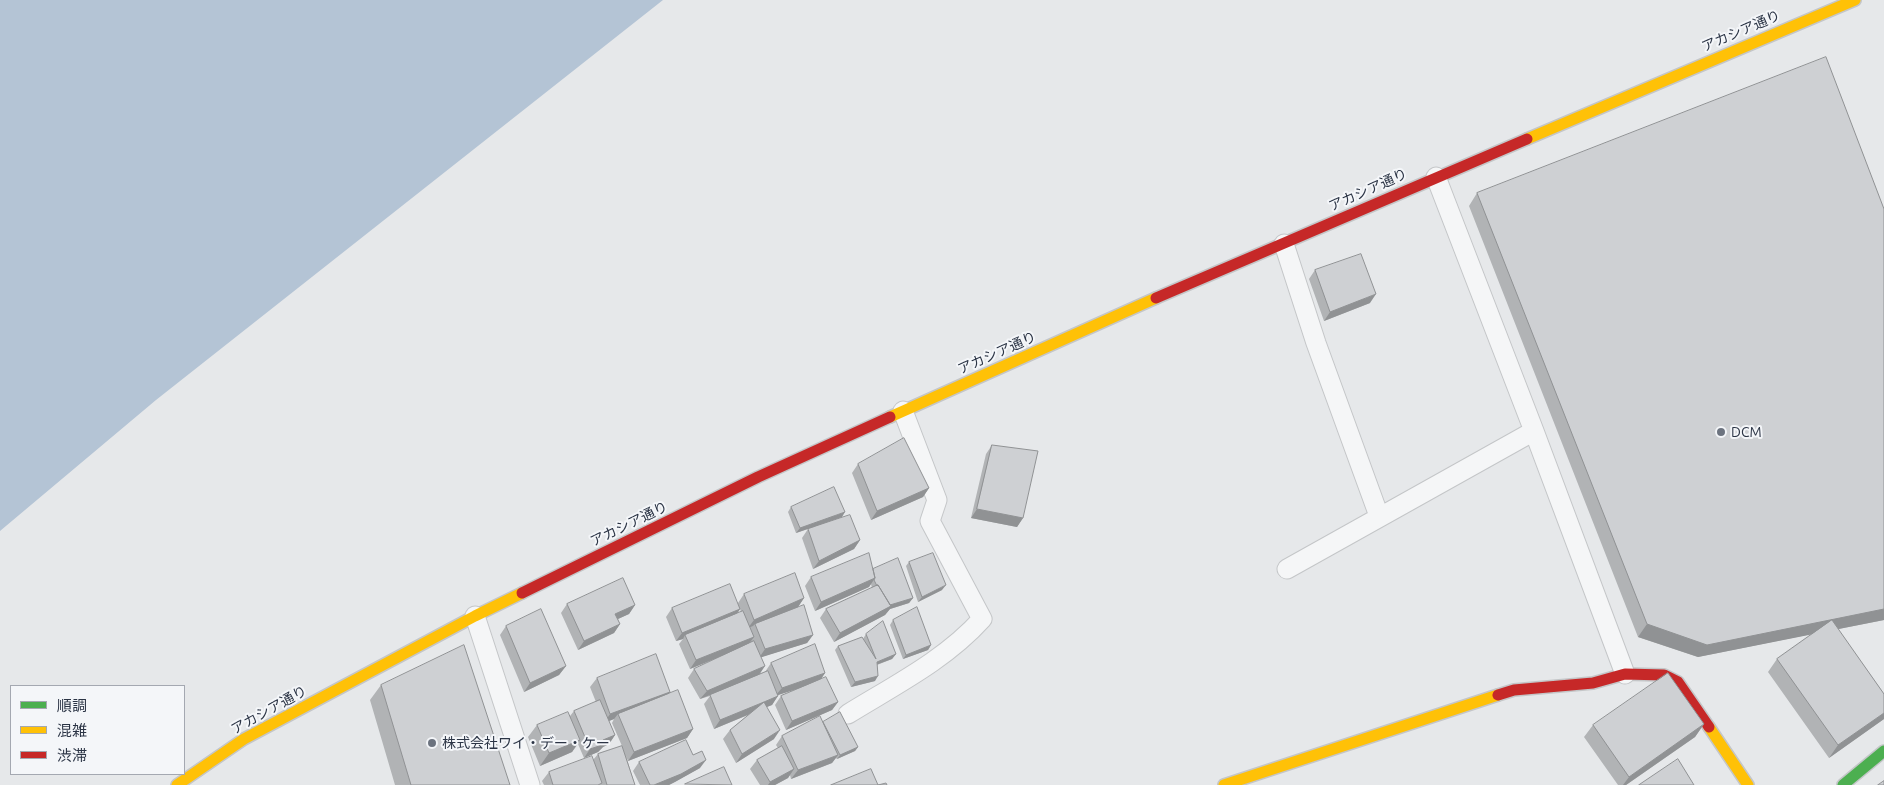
<!DOCTYPE html>
<html>
<head>
<meta charset="utf-8">
<style>
	body { margin:0 }
	#map { position:relative; width:1884px; height:785px; overflow:hidden; background:#e6e8ea; font-family:Ubuntu,"Noto Sans JP",sans-serif }
	canvas { display:block }
	.legend { position:absolute; left:10px; top:685px; width:175px; height:90px; box-sizing:border-box; background:#f4f6f9; border:1px solid #a4a8b1; margin:0; padding:6px 9px; list-style:none; font-size:15px; color:#2b3445 }
	.legend li { display:flex; align-items:center; gap:10px; height:25px }
	.legend b { width:25px; border:1px solid #a4a8b1 }
</style>
</head>
<body>
<div id="map">
<canvas width="1884" height="785"></canvas>
<ul class="legend">
<li><b style="height:6px;background:#4caf50"></b>順調</li>
<li><b style="height:6px;background:#ffc107"></b>混雑</li>
<li><b style="height:6px;background:#c62828"></b>渋滞</li>
</ul>
</div>
<script>
const ctx = document.querySelector('canvas').getContext('2d');
ctx.lineJoin = 'round';
function fill(path, color) {
  ctx.fillStyle = color;
  ctx.fill(path, 'evenodd');
}
function stroke(path, color, width, dash) {
  ctx.strokeStyle = color;
  ctx.lineWidth = width;
  ctx.lineCap = dash ? 'butt' : 'round';
  ctx.setLineDash(dash || []);
  ctx.stroke(path);
}
function label(font, color, halo, rows, align = 'center') {
  ctx.font = font + ' Ubuntu,"Noto Sans JP",sans-serif';
  ctx.lineWidth = 4;
  ctx.setLineDash([]);
  ctx.textBaseline = 'middle';
  ctx.strokeStyle = halo;
  ctx.fillStyle = color;
  for (const [text, x, y, turn = 0] of rows) {
    ctx.save();
    ctx.translate(x, y);
    ctx.rotate((+turn || 0) * Math.PI / 180);
    ctx.textAlign = isNaN(turn) ? turn : align;
    if (halo) ctx.strokeText(text, 0, 0);
    ctx.fillText(text, 0, 0);
    ctx.restore();
  }
}
const water = new Path2D(`
	M 0,0 L 663,0 L 156,400 L 0,531 Z`);
const lane = new Path2D(`
	M 1436,177 L 1534,431 L 1625,674
	M 1284,244 L 1316,343 L 1379,516
	M 1287,569 L 1534,431
	M 475,616 L 530,785
	M 848,714 C 895,685 945,660 982,619 L 930,521 L 937,500 L 903,411`);
const fast = new Path2D(`
	M 1843,785 L 1884,751`);
const slow = new Path2D(`
	M 1527,139 L 1855,0
	M 890,417 L 1156,298
	M 1709,727 L 1748,785
	M 177,785 L 244,739 L 475,616 L 522,593
	M 1224,785 L 1498,695`);
const jam = new Path2D(`
	M 1156,298 L 1527,139
	M 522,593 L 758,477 L 890,417
	M 1498,695 L 1514,690 L 1593,683 L 1625,674 L 1664,675 L 1678,682 L 1709,727`);
const wall = new Path2D(`
	M 1477,193 L 1884,209 L 1884,620 L 1838,629 L 1884,694 L 1884,719 L 1829,758 L 1768,672 L 1777,659 L 1812,634 L 1698,657 L 1638,637 L 1469,206 Z
	M 1315,270 L 1370,303 L 1324,321 L 1309,279 Z
	M 992,445 L 1023,518 L 1017,527 L 971,518 L 986,454 Z
	M 858,464 L 929,488 L 923,497 L 871,520 L 852,473 Z
	M 791,507 L 842,517 L 814,527 L 860,540 L 854,549 L 813,569 L 802,538 L 808,529 L 796,533 L 788,512 Z
	M 909,562 L 942,590 L 918,602 L 906,566 Z
	M 873,569 L 913,598 L 909,603 L 890,609 L 885,615 L 834,642 L 820,618 L 826,609 L 872,588 L 871,584 L 869,587 L 815,611 L 805,586 L 811,577 Z
	M 744,594 L 804,598 L 798,607 L 813,635 L 807,643 L 761,657 L 759,674 L 765,672 L 771,663 L 825,673 L 820,680 L 838,702 L 832,710 L 786,730 L 775,705 L 781,696 L 799,688 L 778,695 L 772,705 L 766,707 L 774,739 L 736,763 L 723,739 L 730,730 L 748,715 L 714,729 L 704,704 L 710,696 L 700,699 L 688,678 L 694,669 L 724,655 L 690,669 L 679,644 L 683,639 L 676,641 L 666,617 L 672,608 L 738,603 ZM 740,609 L 741,612 L 737,614 Z
	M 567,604 L 635,605 L 629,614 L 618,619 L 620,624 L 614,633 L 578,650 L 561,613 Z
	M 893,620 L 931,645 L 928,650 L 903,659 L 890,625 Z
	M 506,626 L 566,666 L 559,675 L 524,692 L 500,635 Z
	M 866,634 L 896,654 L 892,659 L 877,665 L 875,681 L 851,687 L 835,650 L 838,646 L 863,639 Z
	M 597,678 L 670,692 L 669,694 L 693,729 L 687,738 L 628,761 L 626,756 L 635,785 L 544,785 L 542,781 L 549,772 L 593,760 L 598,754 L 622,746 L 612,723 L 614,719 L 609,721 L 615,735 L 609,744 L 603,747 L 598,752 L 584,758 L 578,744 L 572,752 L 540,766 L 528,737 L 537,725 L 570,716 L 574,711 L 596,702 L 590,687 Z
	M 381,685 L 510,785 L 395,785 L 370,700 Z
	M 823,722 L 858,747 L 855,751 L 837,759 L 836,758 L 832,763 L 791,779 L 790,775 L 788,778 L 775,785 L 760,785 L 750,769 L 757,760 L 778,748 L 776,745 L 782,736 Z
	M 1704,724 L 1695,737 L 1626,785 L 1618,785 L 1584,737 L 1593,725 Z
	M 693,755 L 700,768 L 669,785 L 640,785 L 633,771 L 639,762 Z`);
const shadedWall = new Path2D(`
	M 1376,294 L 1370,303 L 1324,321 L 1330,312 Z
	M 929,488 L 923,497 L 871,520 L 877,511 Z
	M 977,509 L 1023,518 L 1017,527 L 971,518 Z
	M 845,512 L 842,517 L 796,533 L 800,528 Z
	M 860,540 L 854,549 L 813,569 L 819,561 Z
	M 875,578 L 869,587 L 815,611 L 821,602 Z
	M 946,585 L 942,590 L 918,602 L 922,597 Z
	M 804,598 L 798,607 L 755,624 L 753,626 L 748,628 L 754,620 Z
	M 913,598 L 909,603 L 890,609 L 885,615 L 834,642 L 840,633 L 886,606 Z
	M 635,605 L 629,614 L 609,623 L 615,614 Z
	M 740,609 L 734,618 L 685,635 L 683,639 L 676,641 L 682,633 Z
	M 1884,609 L 1884,620 L 1698,657 L 1638,637 L 1647,624 Z
	M 620,624 L 614,633 L 578,650 L 584,641 Z
	M 813,635 L 807,643 L 759,658 L 765,649 Z
	M 754,637 L 748,645 L 690,669 L 696,660 Z
	M 931,645 L 928,650 L 903,659 L 906,655 Z
	M 896,654 L 892,659 L 873,666 L 877,662 Z
	M 566,666 L 559,675 L 524,692 L 530,683 Z
	M 765,666 L 759,675 L 700,699 L 707,691 Z
	M 825,673 L 819,682 L 775,696 L 782,688 Z
	M 878,676 L 875,681 L 851,687 L 855,682 Z
	M 670,692 L 664,701 L 618,714 L 614,719 L 604,723 L 610,714 Z
	M 778,696 L 772,705 L 757,711 L 764,702 Z
	M 764,702 L 757,711 L 714,729 L 720,720 Z
	M 838,702 L 832,710 L 786,730 L 792,721 Z
	M 1884,713 L 1884,719 L 1829,758 L 1838,745 Z
	M 1704,724 L 1695,737 L 1626,785 L 1623,785 L 1629,777 Z
	M 693,729 L 687,738 L 628,761 L 634,752 Z
	M 780,730 L 774,739 L 736,763 L 742,754 Z
	M 615,735 L 609,744 L 603,747 L 598,752 L 584,758 L 590,749 L 603,740 Z
	M 580,740 L 572,752 L 540,766 L 549,753 Z
	M 858,747 L 855,751 L 837,759 L 840,755 Z
	M 838,755 L 832,763 L 791,779 L 798,770 Z
	M 706,760 L 700,768 L 675,782 L 669,785 L 654,785 Z
	M 794,769 L 788,778 L 775,785 L 768,785 L 770,782 Z`);
const building = new Path2D(`
	M 1826,57 L 1884,209 L 1884,609 L 1707,645 L 1647,624 L 1477,193 Z
	M 1361,254 L 1376,294 L 1330,312 L 1315,270 Z
	M 904,438 L 929,488 L 877,511 L 858,464 Z
	M 992,445 L 1038,451 L 1023,518 L 977,509 Z
	M 834,487 L 845,512 L 800,528 L 791,507 Z
	M 850,515 L 860,540 L 819,561 L 808,529 Z
	M 869,553 L 875,578 L 821,602 L 811,577 Z
	M 933,553 L 946,585 L 922,597 L 909,562 Z
	M 898,558 L 913,598 L 890,605 L 878,585 L 877,586 L 874,580 L 875,578 L 873,569 Z
	M 795,573 L 804,598 L 754,620 L 744,594 Z
	M 623,578 L 635,605 L 615,614 L 620,624 L 584,641 L 567,604 Z
	M 730,584 L 740,609 L 682,633 L 672,608 Z
	M 878,585 L 891,606 L 840,633 L 826,609 Z
	M 804,605 L 813,635 L 765,649 L 755,624 Z
	M 917,607 L 931,645 L 906,655 L 893,620 Z
	M 541,609 L 566,666 L 530,683 L 506,626 Z
	M 743,611 L 754,637 L 696,660 L 685,635 Z
	M 1832,620 L 1884,694 L 1884,713 L 1838,745 L 1777,659 Z
	M 883,621 L 896,654 L 877,662 L 878,676 L 855,682 L 838,646 L 862,637 L 876,659 L 866,634 Z
	M 754,641 L 765,666 L 707,691 L 694,669 Z
	M 815,644 L 825,673 L 782,688 L 771,663 Z
	M 464,645 L 510,785 L 411,785 L 381,685 Z
	M 656,654 L 670,692 L 610,714 L 597,678 Z
	M 768,671 L 778,696 L 764,702 L 780,730 L 742,754 L 730,730 L 764,702 L 720,720 L 710,695 Z
	M 1668,673 L 1704,724 L 1629,777 L 1593,725 Z
	M 826,677 L 838,702 L 792,721 L 781,696 Z
	M 678,690 L 693,729 L 634,752 L 618,714 Z
	M 600,700 L 615,735 L 603,740 L 605,744 L 590,749 L 574,711 Z
	M 568,712 L 580,740 L 549,753 L 537,725 Z
	M 840,712 L 858,747 L 840,755 L 823,722 Z
	M 820,716 L 838,755 L 798,770 L 782,736 Z
	M 686,740 L 693,755 L 702,751 L 706,760 L 681,774 L 654,785 L 650,785 L 639,762 Z
	M 622,746 L 635,785 L 607,785 L 598,754 Z
	M 782,746 L 794,769 L 770,782 L 757,760 Z
	M 592,756 L 602,783 L 598,785 L 553,785 L 549,772 Z
	M 1678,759 L 1694,785 L 1639,785 Z
	M 724,767 L 732,785 L 685,784 Z
	M 871,769 L 878,785 L 886,783 L 887,785 L 831,785 Z
	M 1884,781 L 1884,785 L 1878,785 Z`);
const markers = [
	[1721,432,5,"#6c737f"],
	[432,743,5,"#6c737f"]
];
const streetNames = [
	["アカシア通り",1741,31,-23],
	["アカシア通り",1368,190,-24],
	["アカシア通り",997,353,-24],
	["アカシア通り",629,524,-26],
	["アカシア通り",269,710,-29]
];
const poiNames = [
	["DCM",1731,432],
	["株式会社ワイ・デー・ケー",442,743]
];
fill(water, '#b4c4d5');
stroke(lane, '#c4c6c8', 21);
stroke(fast, '#c4c6c8', 14);
stroke(slow, '#c4c6c8', 14);
stroke(jam, '#c4c6c8', 14);
stroke(lane, '#f5f6f7', 19);
stroke(fast, '#4caf50', 11);
stroke(slow, '#ffc107', 11);
stroke(jam, '#c62828', 11);
fill(wall, '#b1b3b5');
fill(shadedWall, '#909294');
fill(building, '#ced0d3');
stroke(building, '#909294', 1);
for (const [x, y, r, color] of markers) {
  const dot = new Path2D();
  dot.arc(x, y, r, 0, 2 * Math.PI);
  ctx.fillStyle = color;
  ctx.fill(dot);
  stroke(dot, '#f4f6f9', 2);
}
label('14px', '#2b3445', '#f4f6f9', streetNames);
label('14px', '#2b3445', '#f4f6f9', poiNames, 'left');
</script>
</body>
</html>
